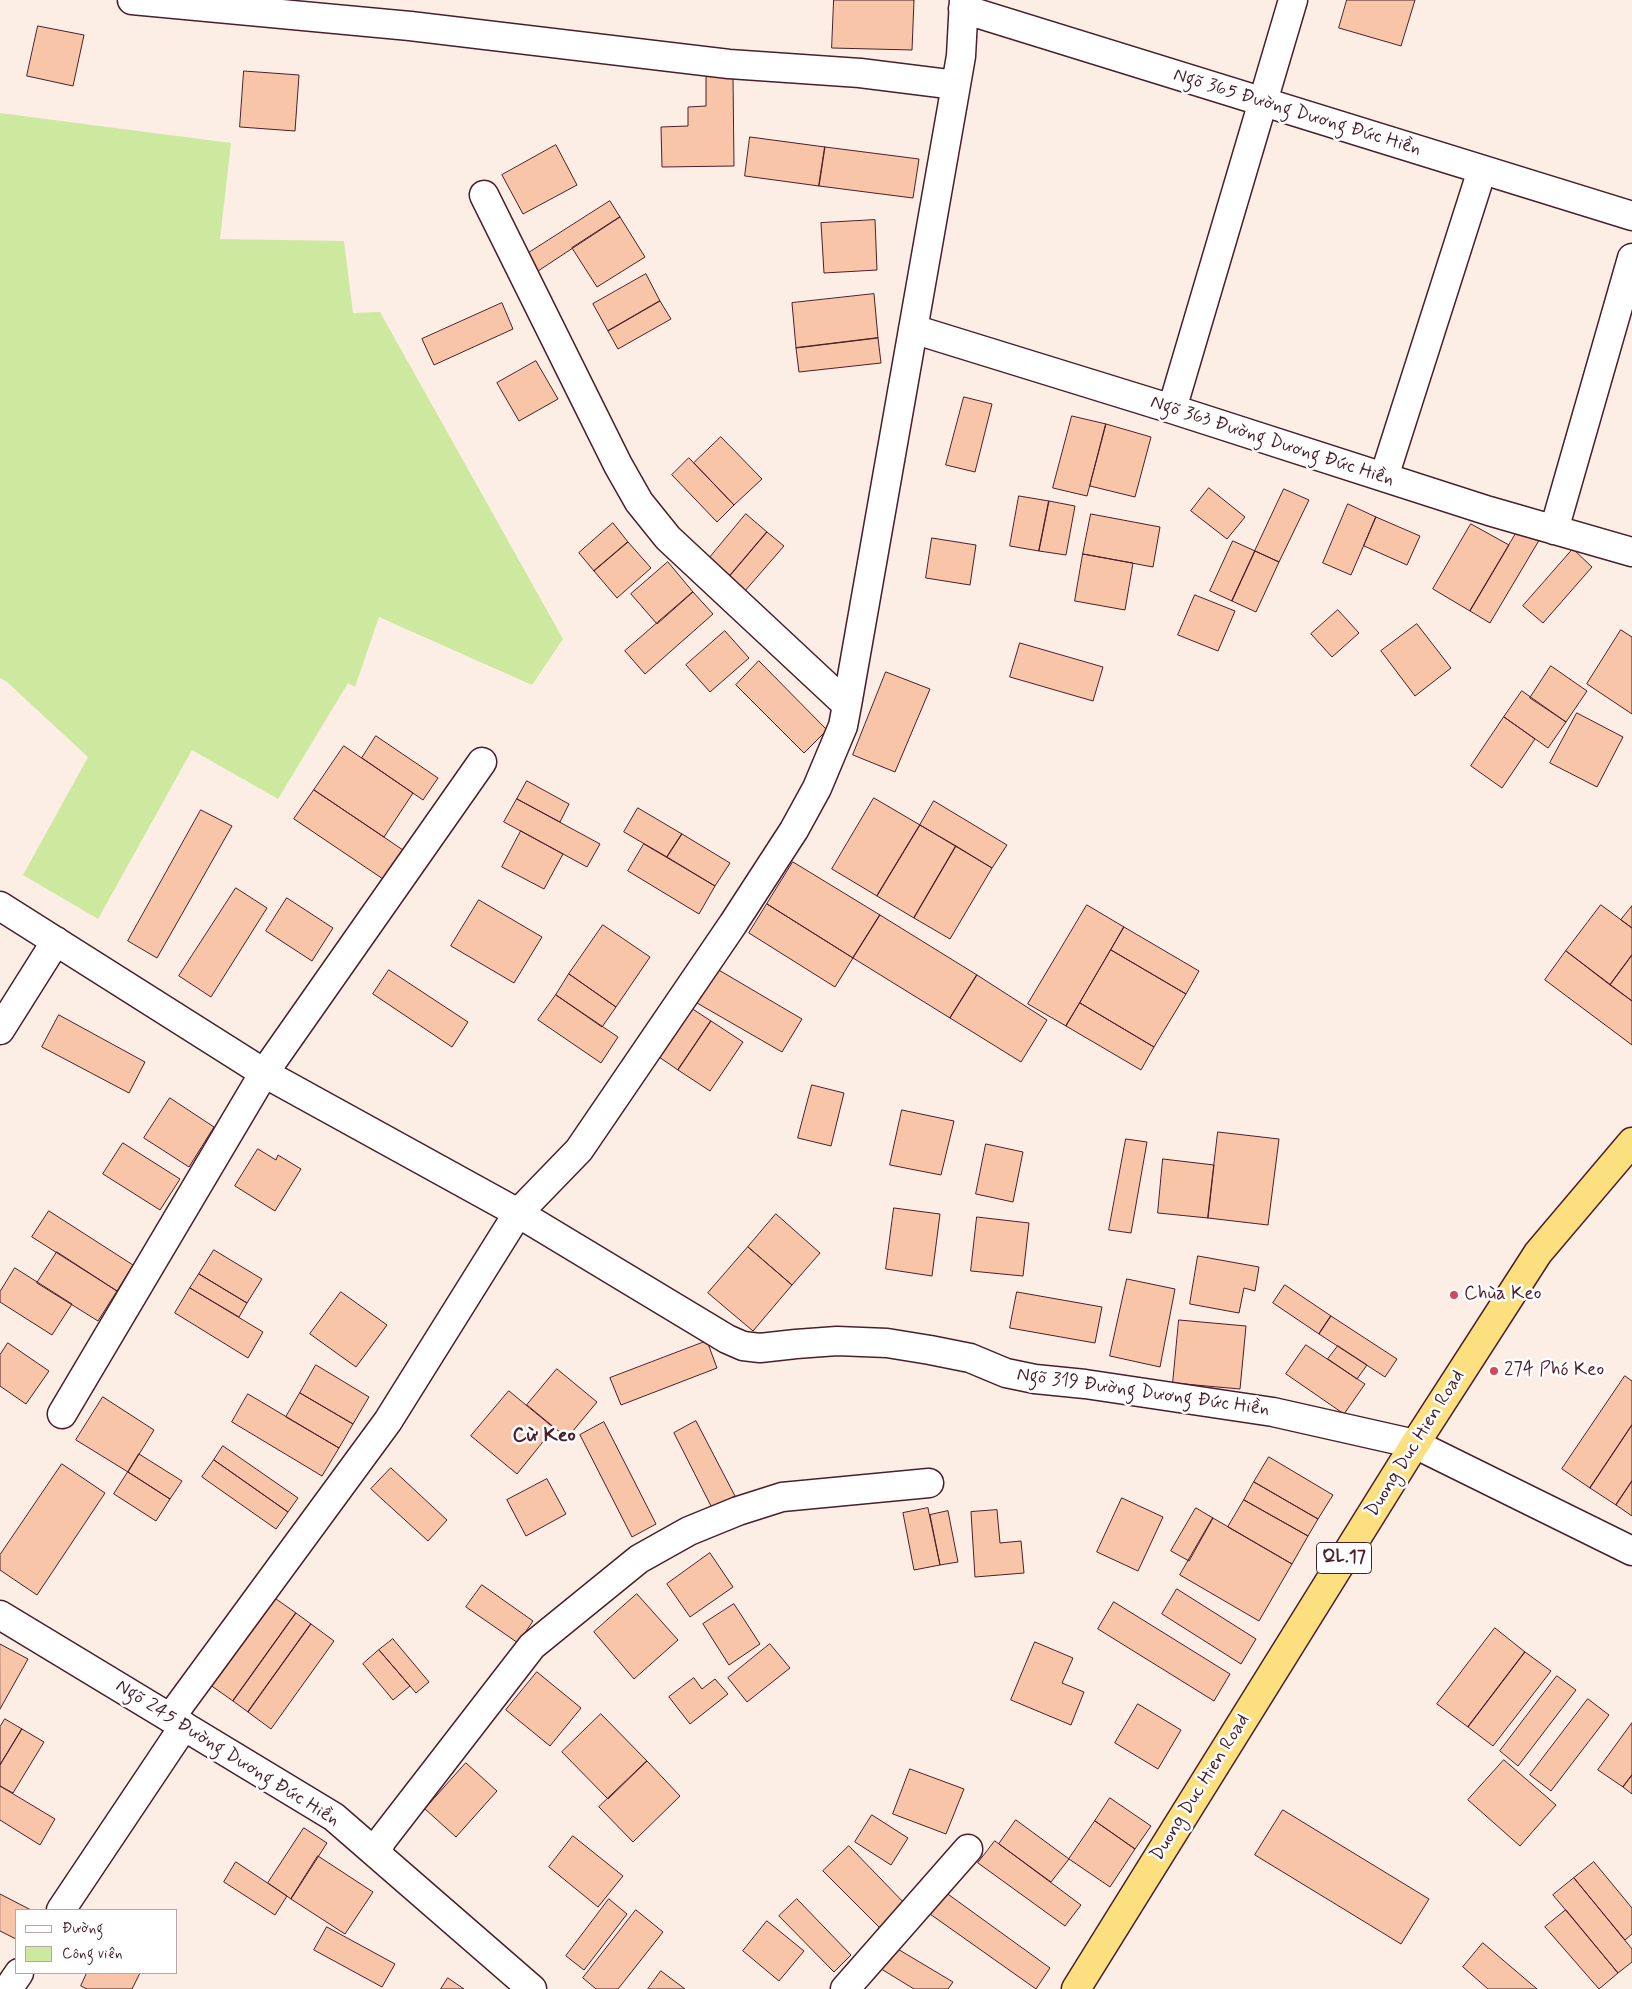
<!DOCTYPE html>
<html>
<head>
<meta charset="utf-8">
<style>
	body { margin:0 }
	#map { position:relative; width:1632px; height:1989px; overflow:hidden; background:#fdeee5; font-family:Mynerve,sans-serif }
	canvas { display:block }
	.legend { position:absolute; left:15px; top:1909px; width:162px; height:65px; box-sizing:border-box; background:#fff; border:1px solid #b7a5aa; margin:0; padding:6px 9px; list-style:none; font-size:15px; color:#4a1f2b }
	.legend li { display:flex; align-items:center; gap:10px; height:25px }
	.legend b { width:25px; border:1px solid #b7a5aa }
</style>
</head>
<body>
<div id="map">
<canvas width="1632" height="1989"></canvas>
<ul class="legend">
<li><b style="height:6px;background:#fff"></b>Đường</li>
<li><b style="height:14px;background:#cde99f"></b>Công viên</li>
</ul>
</div>
<script>
const ctx = document.querySelector('canvas').getContext('2d');
ctx.lineJoin = 'round';
function fill(path, color) {
  ctx.fillStyle = color;
  ctx.fill(path, 'evenodd');
}
function stroke(path, color, width, dash) {
  ctx.strokeStyle = color;
  ctx.lineWidth = width;
  ctx.lineCap = dash ? 'butt' : 'round';
  ctx.setLineDash(dash || []);
  ctx.stroke(path);
}
function label(font, color, halo, rows, align = 'center') {
  ctx.font = font + ' Mynerve,sans-serif';
  ctx.lineWidth = 5;
  ctx.setLineDash([]);
  ctx.textBaseline = 'middle';
  ctx.strokeStyle = halo;
  ctx.fillStyle = color;
  for (const [text, x, y, turn = 0] of rows) {
    ctx.save();
    ctx.translate(x, y);
    ctx.rotate((+turn || 0) * Math.PI / 180);
    ctx.textAlign = isNaN(turn) ? turn : align;
    if (halo) ctx.strokeText(text, 0, 0);
    ctx.fillText(text, 0, 0);
    ctx.restore();
  }
}
const green = new Path2D(`
	M 0,113 L 231,143 L 220,239 L 344,241 L 353,313 L 380,312 L 563,639 L 532,685 L 379,617 L 355,687 L 348,683 L 278,799 L 192,750 L 98,919 L 23,875 L 88,757 L 7,682 L 0,678 Z`);
const building = new Path2D(`
	M 834,0 L 914,0 L 912,50 L 832,48 Z
	M 1347,0 L 1415,0 L 1401,46 L 1339,28 Z
	M 38,26 L 84,35 L 73,86 L 27,76 Z
	M 244,71 L 299,75 L 295,131 L 240,127 Z
	M 733,76 L 734,166 L 662,167 L 661,127 L 688,126 L 688,107 L 706,106 L 706,77 Z
	M 750,137 L 825,147 L 819,186 L 745,176 Z
	M 556,145 L 577,185 L 523,214 L 502,175 Z
	M 825,147 L 919,159 L 913,198 L 819,186 Z
	M 610,201 L 620,217 L 538,271 L 527,254 Z
	M 620,217 L 645,257 L 597,287 L 572,248 Z
	M 875,220 L 877,270 L 824,273 L 821,223 Z
	M 646,274 L 660,301 L 608,331 L 593,304 Z
	M 874,294 L 878,338 L 796,348 L 792,303 Z
	M 660,301 L 671,319 L 618,349 L 608,331 Z
	M 502,303 L 513,329 L 434,365 L 422,339 Z
	M 878,338 L 881,363 L 799,372 L 796,348 Z
	M 536,361 L 558,399 L 519,421 L 497,383 Z
	M 964,397 L 992,404 L 975,472 L 946,465 Z
	M 1072,416 L 1106,424 L 1087,496 L 1053,488 Z
	M 1106,424 L 1151,437 L 1135,497 L 1090,486 Z
	M 721,437 L 762,479 L 734,505 L 694,463 Z
	M 689,458 L 734,505 L 717,522 L 672,475 Z
	M 1209,488 L 1245,517 L 1227,539 L 1191,511 Z
	M 1284,489 L 1309,500 L 1279,562 L 1255,551 Z
	M 1019,496 L 1049,501 L 1039,551 L 1010,546 Z
	M 1049,501 L 1075,506 L 1066,555 L 1039,551 Z
	M 1348,504 L 1376,517 L 1351,575 L 1323,563 Z
	M 746,514 L 767,532 L 728,578 L 707,561 Z
	M 1091,514 L 1160,527 L 1153,567 L 1083,554 Z
	M 1376,517 L 1420,536 L 1407,565 L 1364,546 Z
	M 613,523 L 628,542 L 594,571 L 579,553 Z
	M 1471,524 L 1509,545 L 1470,611 L 1433,589 Z
	M 1521,525 L 1541,537 L 1490,623 L 1470,611 Z
	M 767,532 L 784,546 L 744,592 L 728,578 Z
	M 932,538 L 976,545 L 970,585 L 926,578 Z
	M 1233,541 L 1255,551 L 1232,601 L 1210,591 Z
	M 628,542 L 651,568 L 617,598 L 594,571 Z
	M 1573,549 L 1592,567 L 1543,623 L 1523,606 Z
	M 1255,551 L 1279,562 L 1256,612 L 1232,601 Z
	M 1083,554 L 1133,563 L 1125,610 L 1075,601 Z
	M 668,562 L 693,592 L 657,624 L 631,594 Z
	M 693,592 L 713,614 L 645,674 L 625,651 Z
	M 1195,595 L 1235,611 L 1218,651 L 1178,635 Z
	M 1338,610 L 1359,633 L 1332,657 L 1311,634 Z
	M 1417,624 L 1451,668 L 1415,696 L 1381,651 Z
	M 1621,630 L 1632,637 L 1632,714 L 1587,684 Z
	M 725,631 L 749,658 L 710,692 L 686,665 Z
	M 1020,643 L 1103,667 L 1093,701 L 1010,677 Z
	M 759,661 L 827,730 L 804,753 L 736,685 Z
	M 1551,666 L 1587,691 L 1566,722 L 1530,698 Z
	M 886,672 L 930,689 L 895,772 L 853,755 Z
	M 1522,691 L 1566,722 L 1548,748 L 1504,717 Z
	M 1577,713 L 1623,737 L 1597,787 L 1550,763 Z
	M 1504,717 L 1535,739 L 1502,788 L 1471,766 Z
	M 376,736 L 438,778 L 423,800 L 362,758 Z
	M 344,746 L 413,793 L 384,837 L 314,790 Z
	M 527,781 L 569,804 L 560,822 L 517,799 Z
	M 314,790 L 403,850 L 383,879 L 294,819 Z
	M 874,798 L 920,825 L 877,896 L 832,869 Z
	M 517,799 L 600,844 L 587,867 L 504,822 Z
	M 934,801 L 1007,845 L 992,868 L 920,825 Z
	M 638,808 L 682,834 L 667,857 L 624,832 Z
	M 201,810 L 232,826 L 157,958 L 128,941 Z
	M 920,825 L 956,846 L 914,918 L 877,896 Z
	M 521,831 L 563,854 L 544,889 L 502,867 Z
	M 682,834 L 730,863 L 715,886 L 667,857 Z
	M 644,844 L 715,886 L 699,914 L 628,871 Z
	M 956,846 L 992,868 L 950,939 L 914,918 Z
	M 793,862 L 880,915 L 853,958 L 767,904 Z
	M 236,888 L 267,908 L 211,997 L 179,976 Z
	M 287,898 L 333,928 L 312,961 L 266,931 Z
	M 479,900 L 542,937 L 514,983 L 451,946 Z
	M 767,904 L 853,958 L 835,987 L 749,933 Z
	M 1087,905 L 1124,927 L 1066,1026 L 1028,1004 Z
	M 1601,905 L 1632,928 L 1632,955 L 1610,985 L 1566,951 Z
	M 1632,906 L 1632,928 L 1621,920 Z
	M 880,915 L 977,975 L 950,1018 L 853,958 Z
	M 603,925 L 650,957 L 616,1007 L 569,974 Z
	M 1124,927 L 1199,971 L 1186,994 L 1111,950 Z
	M 1111,950 L 1186,994 L 1154,1047 L 1080,1003 Z
	M 1566,951 L 1632,1001 L 1632,1045 L 1545,980 Z
	M 1632,955 L 1632,1001 L 1610,985 Z
	M 717,969 L 802,1019 L 782,1052 L 697,1003 Z
	M 389,970 L 468,1022 L 452,1047 L 373,994 Z
	M 569,974 L 616,1007 L 602,1027 L 556,995 Z
	M 977,975 L 1047,1020 L 1021,1062 L 950,1018 Z
	M 556,995 L 618,1037 L 601,1063 L 538,1020 Z
	M 1080,1003 L 1154,1047 L 1141,1070 L 1066,1026 Z
	M 691,1008 L 711,1021 L 678,1070 L 659,1057 Z
	M 59,1015 L 145,1062 L 129,1093 L 42,1047 Z
	M 711,1021 L 743,1042 L 710,1091 L 678,1070 Z
	M 812,1085 L 844,1093 L 831,1146 L 798,1138 Z
	M 170,1098 L 214,1127 L 189,1167 L 144,1138 Z
	M 902,1110 L 954,1121 L 941,1175 L 890,1165 Z
	M 1218,1132 L 1279,1139 L 1268,1225 L 1208,1218 Z
	M 1126,1139 L 1147,1142 L 1131,1233 L 1109,1230 Z
	M 123,1143 L 180,1179 L 160,1210 L 103,1174 Z
	M 986,1144 L 1023,1152 L 1013,1202 L 976,1194 Z
	M 258,1149 L 276,1160 L 278,1155 L 301,1169 L 275,1211 L 235,1186 Z
	M 1163,1159 L 1214,1165 L 1208,1218 L 1158,1213 Z
	M 894,1208 L 940,1214 L 932,1276 L 886,1269 Z
	M 49,1211 L 133,1265 L 117,1291 L 32,1237 Z
	M 776,1214 L 820,1253 L 792,1285 L 748,1247 Z
	M 977,1217 L 1029,1223 L 1023,1276 L 971,1271 Z
	M 748,1247 L 792,1285 L 753,1331 L 708,1293 Z
	M 214,1250 L 262,1279 L 247,1303 L 199,1274 Z
	M 57,1252 L 117,1291 L 98,1321 L 37,1283 Z
	M 1198,1256 L 1259,1267 L 1255,1291 L 1244,1288 L 1239,1313 L 1190,1304 Z
	M 15,1268 L 72,1304 L 52,1335 L 0,1302 L 0,1292 Z
	M 199,1274 L 247,1303 L 239,1317 L 190,1288 Z
	M 1127,1279 L 1175,1289 L 1160,1367 L 1110,1356 Z
	M 1285,1285 L 1331,1316 L 1319,1334 L 1273,1303 Z
	M 190,1288 L 263,1332 L 248,1358 L 175,1313 Z
	M 341,1292 L 387,1325 L 356,1367 L 310,1334 Z
	M 1017,1292 L 1102,1307 L 1095,1343 L 1010,1328 Z
	M 1331,1316 L 1397,1359 L 1385,1377 L 1319,1334 Z
	M 1179,1320 L 1246,1326 L 1240,1389 L 1173,1383 Z
	M 707,1341 L 717,1368 L 621,1405 L 610,1378 Z
	M 8,1343 L 49,1371 L 26,1404 L 0,1386 L 0,1355 Z
	M 1306,1345 L 1365,1384 L 1344,1414 L 1286,1374 Z
	M 1338,1346 L 1367,1365 L 1357,1379 L 1328,1359 Z
	M 316,1365 L 369,1397 L 353,1424 L 300,1393 Z
	M 557,1369 L 597,1402 L 567,1438 L 527,1405 Z
	M 1625,1376 L 1632,1381 L 1632,1425 L 1590,1488 L 1562,1469 Z
	M 509,1391 L 554,1428 L 517,1474 L 471,1436 Z
	M 300,1393 L 353,1424 L 339,1448 L 286,1417 Z
	M 248,1394 L 339,1448 L 322,1476 L 232,1422 Z
	M 103,1397 L 154,1430 L 128,1472 L 76,1440 Z
	M 696,1421 L 735,1496 L 712,1508 L 674,1433 Z
	M 604,1422 L 656,1524 L 632,1537 L 580,1435 Z
	M 1632,1425 L 1632,1481 L 1616,1505 L 1590,1488 Z
	M 223,1446 L 298,1498 L 288,1512 L 214,1460 Z
	M 139,1454 L 182,1481 L 170,1499 L 128,1472 Z
	M 1269,1457 L 1333,1495 L 1318,1519 L 1254,1482 Z
	M 214,1460 L 288,1512 L 276,1529 L 202,1477 Z
	M 62,1464 L 105,1493 L 37,1595 L 0,1570 L 0,1555 Z
	M 391,1468 L 447,1520 L 428,1541 L 371,1489 Z
	M 128,1472 L 170,1499 L 156,1521 L 114,1494 Z
	M 547,1479 L 566,1514 L 526,1536 L 507,1500 Z
	M 1632,1481 L 1632,1516 L 1616,1505 Z
	M 1254,1482 L 1318,1519 L 1308,1536 L 1244,1500 Z
	M 1122,1498 L 1163,1517 L 1138,1571 L 1097,1552 Z
	M 1244,1500 L 1308,1536 L 1292,1564 L 1228,1527 Z
	M 928,1508 L 940,1565 L 914,1570 L 903,1513 Z
	M 1196,1508 L 1213,1518 L 1189,1561 L 1171,1551 Z
	M 997,1510 L 1000,1543 L 1021,1541 L 1024,1573 L 975,1577 L 971,1512 Z
	M 948,1511 L 958,1562 L 940,1565 L 930,1515 Z
	M 1213,1518 L 1292,1564 L 1259,1621 L 1180,1575 Z
	M 710,1553 L 733,1587 L 690,1617 L 667,1584 Z
	M 482,1585 L 533,1621 L 518,1643 L 466,1607 Z
	M 1177,1589 L 1256,1639 L 1241,1664 L 1162,1614 Z
	M 269,1594 L 296,1613 L 233,1701 L 206,1682 Z
	M 637,1594 L 678,1640 L 634,1679 L 594,1632 Z
	M 1114,1602 L 1230,1674 L 1214,1701 L 1098,1629 Z
	M 734,1604 L 760,1644 L 729,1665 L 703,1624 Z
	M 296,1613 L 311,1624 L 248,1712 L 233,1701 Z
	M 311,1624 L 334,1641 L 271,1729 L 248,1712 Z
	M 1495,1628 L 1525,1652 L 1468,1727 L 1437,1704 Z
	M 393,1639 L 429,1682 L 416,1693 L 379,1650 Z
	M 1035,1642 L 1073,1658 L 1062,1683 L 1084,1692 L 1071,1725 L 1011,1700 Z
	M 0,1644 L 28,1659 L 0,1709 Z
	M 770,1644 L 790,1668 L 747,1702 L 728,1678 Z
	M 379,1650 L 410,1686 L 393,1700 L 363,1664 Z
	M 1525,1652 L 1551,1671 L 1493,1746 L 1468,1727 Z
	M 537,1672 L 581,1708 L 550,1746 L 506,1710 Z
	M 1557,1676 L 1576,1690 L 1518,1766 L 1500,1751 Z
	M 694,1678 L 702,1689 L 715,1679 L 728,1694 L 690,1724 L 669,1697 Z
	M 1588,1699 L 1609,1715 L 1551,1791 L 1530,1775 Z
	M 1138,1704 L 1181,1730 L 1158,1769 L 1115,1743 Z
	M 601,1714 L 647,1761 L 608,1799 L 562,1752 Z
	M 5,1719 L 22,1729 L 0,1765 L 0,1727 Z
	M 1632,1723 L 1632,1775 L 1623,1787 L 1598,1770 Z
	M 22,1729 L 44,1742 L 13,1793 L 0,1786 L 0,1765 Z
	M 1504,1760 L 1556,1805 L 1520,1846 L 1468,1800 Z
	M 647,1761 L 680,1796 L 633,1842 L 599,1807 Z
	M 466,1763 L 497,1791 L 456,1837 L 425,1809 Z
	M 910,1769 L 964,1789 L 946,1834 L 893,1814 Z
	M 1632,1775 L 1632,1794 L 1623,1787 Z
	M 0,1786 L 55,1819 L 40,1845 L 0,1820 Z
	M 1110,1798 L 1151,1826 L 1135,1849 L 1095,1821 Z
	M 1283,1810 L 1429,1899 L 1401,1944 L 1255,1855 Z
	M 872,1815 L 908,1838 L 891,1865 L 855,1842 Z
	M 1016,1820 L 1069,1859 L 1051,1882 L 999,1844 Z
	M 1095,1821 L 1135,1849 L 1110,1887 L 1069,1859 Z
	M 304,1828 L 327,1843 L 291,1899 L 268,1883 Z
	M 573,1836 L 623,1876 L 598,1907 L 549,1867 Z
	M 995,1841 L 1081,1905 L 1065,1926 L 978,1863 Z
	M 849,1846 L 907,1906 L 883,1931 L 823,1871 Z
	M 318,1856 L 373,1892 L 345,1934 L 291,1899 Z
	M 236,1862 L 287,1896 L 275,1915 L 224,1882 Z
	M 1594,1862 L 1632,1908 L 1632,1934 L 1625,1940 L 1574,1878 Z
	M 1574,1878 L 1632,1949 L 1632,1962 L 1618,1973 L 1553,1895 Z
	M 945,1892 L 1050,1968 L 1036,1989 L 930,1914 Z
	M 0,1894 L 31,1910 L 16,1910 L 16,1939 L 0,1931 Z
	M 609,1899 L 627,1914 L 584,1970 L 566,1956 Z
	M 797,1899 L 851,1955 L 834,1972 L 779,1916 Z
	M 636,1910 L 663,1932 L 618,1989 L 596,1989 L 583,1978 Z
	M 1566,1910 L 1618,1973 L 1599,1989 L 1545,1927 Z
	M 767,1921 L 804,1951 L 779,1981 L 743,1951 Z
	M 327,1927 L 395,1964 L 382,1987 L 314,1950 Z
	M 1483,1943 L 1537,1989 L 1488,1989 L 1463,1967 Z
	M 891,1945 L 953,1982 L 948,1989 L 914,1989 L 878,1967 Z
	M 661,1971 L 685,1989 L 648,1989 Z
	M 87,1973 L 140,1973 L 132,1989 L 87,1989 L 81,1986 Z
	M 448,1978 L 464,1989 L 441,1989 Z`);
const minor = new Path2D(`
	M 132,0 L 410,26 L 729,64 L 860,73 L 956,85
	M 963,9 L 1632,216
	M 484,195 L 618,465 L 639,502 L 668,538 L 847,705
	M 913,329 L 1172,409 L 1489,511 L 1632,552
	M 1172,409 L 1293,0
	M 1384,477 L 1482,170
	M 1554,530 L 1632,258
	M 0,906 L 264,1073 L 518,1213 L 727,1339 L 743,1346 L 760,1348 L 796,1344 L 837,1341 L 887,1343 L 930,1350 L 970,1358 L 1006,1373 L 1035,1379 L 1085,1384 L 1273,1412 L 1415,1444 L 1632,1551
	M 0,1030 L 56,941
	M 62,1414 L 264,1073 L 482,762
	M 0,1615 L 334,1817 L 532,1989
	M 170,1718 L 388,1421 L 518,1213 L 579,1150 L 733,924 L 794,830 L 817,788 L 843,726 L 847,705 L 956,85 L 961,56 L 964,0
	M 376,1853 L 382,1840 L 532,1646 L 639,1559 L 689,1531 L 738,1511 L 782,1497 L 929,1483
	M 61,1910 L 184,1726
	M 8,1989 L 19,1973
	M 845,1989 L 968,1849`);
const highway = new Path2D(`
	M 1076,1989 L 1415,1444 L 1538,1253 L 1632,1142`);
const markers = [
	[1454,1295,5,"#d1495b"],
	[1494,1371,5,"#d1495b"]
];
const shields = [
	[1344,1558,55]
];
const shieldNames = [
	["QL.17",1344,1558]
];
const streetNames = [
	["Ngõ 365 Đường Dương Đức Hiền",1297,113,17],
	["Ngõ 363 Đường Dương Đức Hiền",1272,442,18],
	["Ngõ 319 Đường Dương Đức Hiền",1143,1393,8],
	["Duong Duc Hien Road",1416,1444,-58],
	["Ngõ 245 Đường Dương Đức Hiền",227,1754,32],
	["Duong Duc Hien Road",1201,1788,-58]
];
const poiNames = [
	["Chùa Keo",1464,1295],
	["274 Phó Keo",1504,1371]
];
const neighbourhoodNames = [
	["Cừ Keo",544,1437]
];
fill(green, '#cde99f');
fill(building, '#f8c5a9');
stroke(building, '#4a1f2b', 1);
stroke(minor, '#4a1f2b', 31);
stroke(highway, '#4a1f2b', 31);
stroke(minor, '#fff', 28);
stroke(highway, '#fce080', 28);
for (const [x, y, r, color] of markers) {
  const dot = new Path2D();
  dot.arc(x, y, r, 0, 2 * Math.PI);
  ctx.fillStyle = color;
  ctx.fill(dot);
  stroke(dot, '#fff', 2);
}
for (const [x, y, w] of shields) {
  const box = new Path2D();
  box.roundRect(x - w / 2, y - 15.5, w, 31, 4);
  ctx.fillStyle = '#fff';
  ctx.fill(box);
  stroke(box, '#4a1f2b', 1);
}
label('bold 18px', '#4a1f2b', null, shieldNames);
label('19px', '#4a1f2b', '#fff', streetNames);
label('19px', '#4a1f2b', '#fff', poiNames, 'left');
label('bold 20px', '#4a1f2b', '#fff', neighbourhoodNames);
</script>
</body>
</html>
